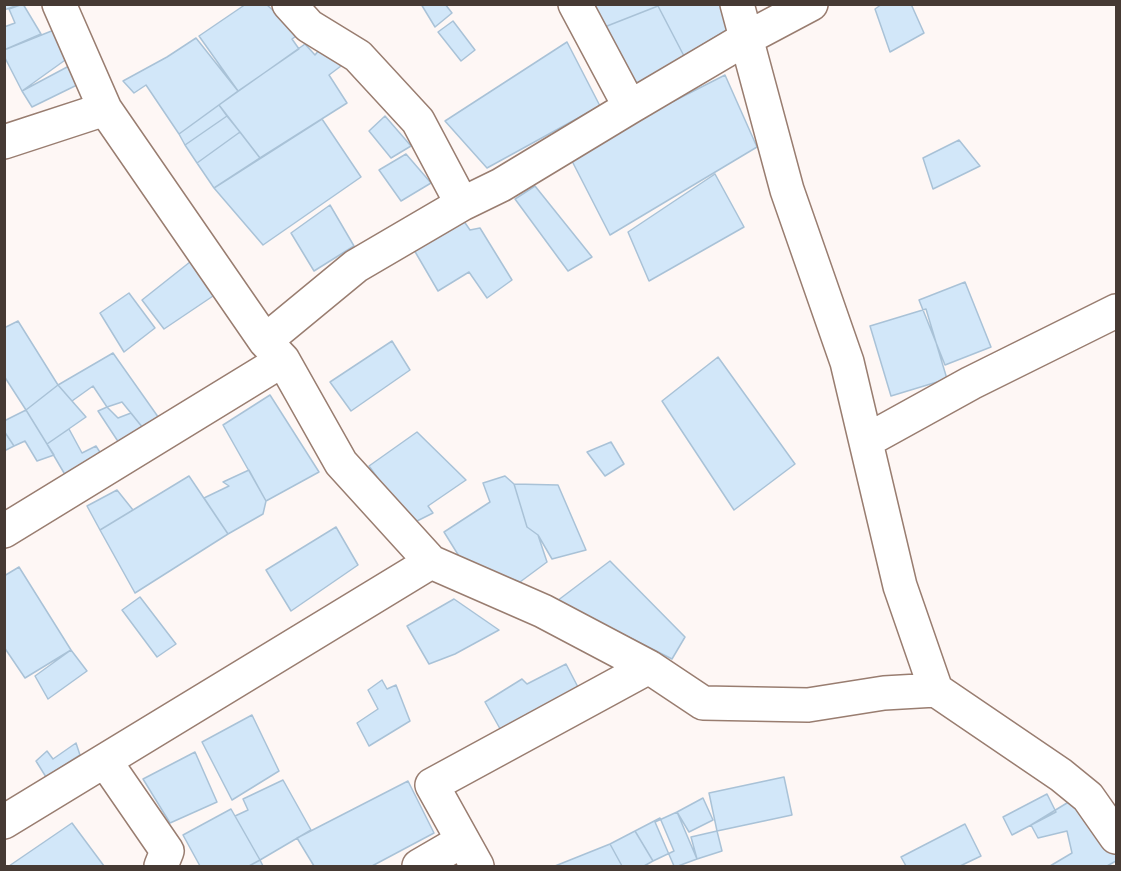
<!DOCTYPE html>
<html>
<head>
<meta charset="utf-8">
<style>
	body { margin:0 }
	#map { position:relative; width:1121px; height:871px; overflow:hidden; background:#fef7f5; font-family:Ubuntu,sans-serif }
	canvas { display:block }
	.frame { position:absolute; inset:0; border:6px solid #463a34; pointer-events:none }
</style>
</head>
<body>
<div id="map">
<canvas width="1121" height="871"></canvas>
<div class="frame"></div>
</div>
<script>
const ctx = document.querySelector('canvas').getContext('2d');
ctx.lineJoin = 'round';
function fill(path, color) {
  ctx.fillStyle = color;
  ctx.fill(path, 'evenodd');
}
function stroke(path, color, width, dash) {
  ctx.strokeStyle = color;
  ctx.lineWidth = width;
  ctx.lineCap = dash ? 'butt' : 'round';
  ctx.setLineDash(dash || []);
  ctx.stroke(path);
}
const building = new Path2D(`
	M 4,4 L 21,4 L 4,10 Z
	M 23,4 L 41,34 L 4,50 L 4,27 L 15,23 L 9,9 Z
	M 246,4 L 266,4 L 299,34 L 292,39 L 299,49 L 238,91 L 199,36 Z
	M 421,4 L 445,4 L 452,13 L 435,27 Z
	M 591,4 L 657,4 L 658,6 L 602,28 Z
	M 657,4 L 722,4 L 733,26 L 684,56 Z
	M 882,4 L 911,4 L 924,33 L 890,52 L 875,9 Z
	M 658,6 L 684,56 L 633,89 L 602,28 Z
	M 453,21 L 475,50 L 461,61 L 438,32 Z
	M 54,30 L 68,58 L 22,91 L 4,56 L 4,50 Z
	M 196,38 L 238,91 L 179,134 L 146,85 L 134,93 L 123,81 L 167,57 Z
	M 567,42 L 600,106 L 487,168 L 445,121 Z
	M 305,44 L 315,55 L 324,44 L 341,66 L 329,75 L 347,103 L 260,158 L 219,105 Z
	M 69,66 L 79,84 L 32,107 L 22,91 Z
	M 725,75 L 757,147 L 610,235 L 572,161 L 597,140 Z
	M 219,105 L 227,116 L 185,145 L 179,134 Z
	M 227,116 L 240,132 L 197,163 L 185,145 Z
	M 385,116 L 411,146 L 391,158 L 369,131 Z
	M 322,119 L 361,177 L 263,245 L 214,188 Z
	M 240,132 L 260,158 L 214,188 L 197,163 Z
	M 959,140 L 980,166 L 933,189 L 923,158 Z
	M 406,154 L 431,183 L 401,201 L 379,170 Z
	M 715,174 L 744,227 L 649,281 L 628,232 Z
	M 535,186 L 592,257 L 568,271 L 515,199 Z
	M 330,205 L 354,246 L 314,271 L 291,233 Z
	M 461,217 L 470,230 L 480,228 L 512,280 L 487,298 L 469,272 L 438,291 L 410,243 Z
	M 195,258 L 219,292 L 164,329 L 142,300 Z
	M 965,282 L 991,347 L 945,365 L 919,300 Z
	M 129,293 L 155,328 L 124,352 L 100,313 Z
	M 926,309 L 947,379 L 891,396 L 870,326 Z
	M 18,321 L 58,385 L 26,410 L 4,376 L 4,328 Z
	M 392,341 L 410,370 L 351,411 L 330,382 Z
	M 113,353 L 161,421 L 147,433 L 122,402 L 107,407 L 93,386 L 72,401 L 58,385 Z
	M 718,357 L 795,464 L 734,510 L 662,401 Z
	M 58,385 L 86,417 L 47,444 L 26,410 Z
	M 270,395 L 319,472 L 266,501 L 223,425 Z
	M 107,407 L 118,418 L 131,413 L 147,433 L 123,449 L 98,411 Z
	M 26,410 L 47,444 L 54,455 L 37,461 L 25,441 L 14,446 L 4,431 L 4,421 Z
	M 69,429 L 82,453 L 96,446 L 103,457 L 67,478 L 47,444 Z
	M 4,431 L 14,446 L 4,451 Z
	M 417,432 L 466,480 L 428,506 L 433,513 L 411,524 L 369,466 Z
	M 611,442 L 624,464 L 605,476 L 587,452 Z
	M 249,470 L 266,501 L 263,514 L 228,534 L 204,498 L 229,486 L 223,482 Z
	M 189,476 L 228,534 L 135,593 L 100,530 Z
	M 505,476 L 514,484 L 527,527 L 538,535 L 547,562 L 520,582 L 462,561 L 444,532 L 490,502 L 483,483 Z
	M 514,484 L 558,485 L 586,550 L 552,559 L 538,535 L 527,527 Z
	M 117,490 L 133,510 L 100,530 L 87,506 Z
	M 336,527 L 358,565 L 291,611 L 266,570 Z
	M 610,561 L 685,637 L 672,659 L 557,601 Z
	M 19,567 L 71,650 L 25,678 L 4,647 L 4,576 Z
	M 140,597 L 176,644 L 157,657 L 122,610 Z
	M 454,599 L 499,630 L 455,654 L 429,664 L 407,626 Z
	M 71,650 L 87,671 L 48,699 L 35,676 Z
	M 566,664 L 580,691 L 503,734 L 485,702 L 522,679 L 527,684 Z
	M 382,680 L 387,689 L 396,685 L 410,721 L 369,746 L 357,723 L 378,709 L 368,690 Z
	M 252,715 L 279,771 L 232,800 L 202,742 Z
	M 76,743 L 80,755 L 46,777 L 36,761 L 47,751 L 53,759 Z
	M 195,752 L 217,802 L 170,823 L 143,779 Z
	M 784,777 L 792,815 L 717,831 L 709,793 Z
	M 283,780 L 311,830 L 260,860 L 235,816 L 248,810 L 243,799 Z
	M 408,781 L 434,833 L 372,866 L 314,866 L 297,838 Z
	M 1047,794 L 1056,812 L 1012,835 L 1003,817 Z
	M 1080,795 L 1116,854 L 1116,861 L 1107,866 L 1050,866 L 1072,853 L 1067,831 L 1038,838 L 1031,825 Z
	M 703,798 L 713,820 L 689,832 L 677,812 Z
	M 231,809 L 260,860 L 249,866 L 200,866 L 183,835 Z
	M 677,812 L 697,859 L 678,866 L 674,866 L 655,822 Z
	M 660,818 L 674,851 L 653,861 L 635,831 Z
	M 72,823 L 104,866 L 9,866 Z
	M 965,824 L 981,856 L 960,866 L 906,866 L 901,857 Z
	M 635,831 L 653,861 L 644,866 L 622,866 L 610,844 Z
	M 717,831 L 722,851 L 697,859 L 691,837 Z
	M 610,844 L 622,866 L 555,866 Z
	M 260,860 L 263,866 L 249,866 Z`);
const street = new Path2D(`
	M 59,4 L 105,109 L 265,341 L 283,360 L 341,463 L 431,562 L 543,611 L 649,667 L 703,703 L 808,705 L 884,693 L 936,690 L 1061,775 L 1088,797 L 1116,837
	M 289,4 L 309,26 L 358,56 L 418,121 L 462,204
	M 575,4 L 630,107
	M 737,4 L 787,190 L 847,362 L 900,586 L 936,690
	M 4,142 L 105,109
	M 265,341 L 356,266 L 462,204 L 501,185 L 630,107 L 747,38 L 811,4
	M 866,441 L 971,383 L 1116,311
	M 4,531 L 283,360
	M 105,761 L 167,851 L 161,866
	M 4,822 L 431,562
	M 419,866 L 462,841
	M 477,866 L 432,785 L 649,667`);
fill(building, '#d2e7f9');
stroke(building, '#a9c2d7', 1.5);
stroke(street, '#997d70', 36);
stroke(street, '#fff', 33);
</script>
</body>
</html>
